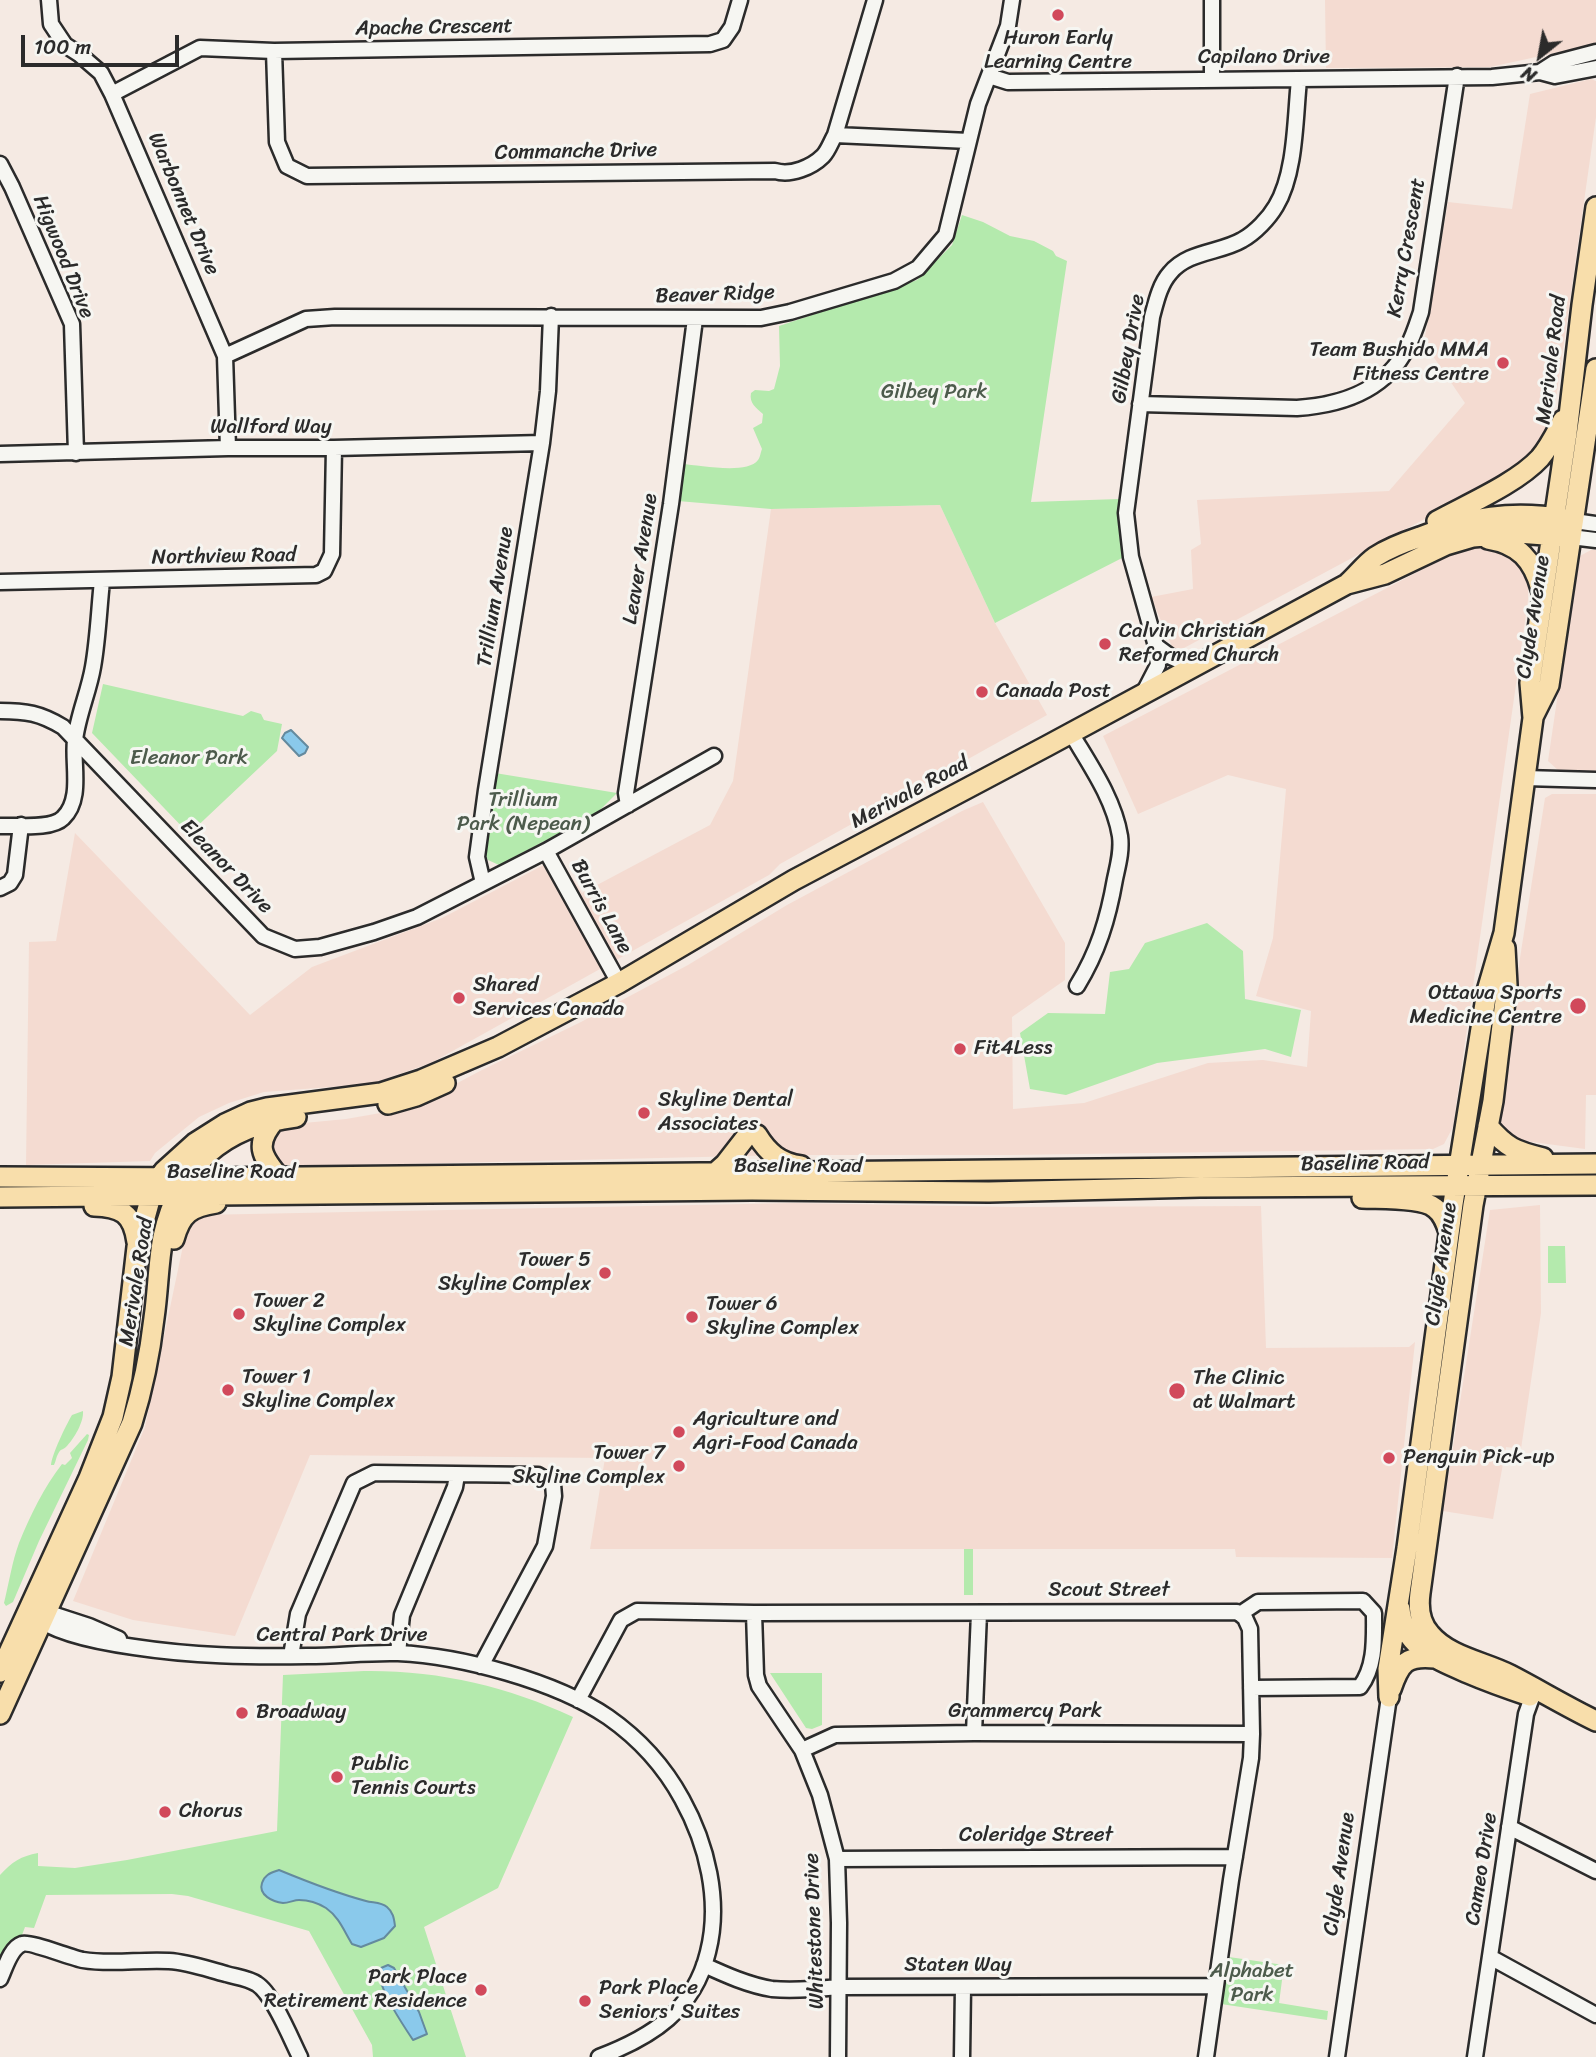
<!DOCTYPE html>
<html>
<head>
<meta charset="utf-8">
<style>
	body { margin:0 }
	#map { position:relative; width:1596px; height:2057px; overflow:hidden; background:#f5eae3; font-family:Sriracha,sans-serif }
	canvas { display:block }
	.north { position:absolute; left:1505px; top:21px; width:70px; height:70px; -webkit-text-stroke:5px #f6f6f2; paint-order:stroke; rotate:211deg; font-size:19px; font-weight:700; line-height:28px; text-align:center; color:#2b2b2b }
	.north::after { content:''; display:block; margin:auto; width:24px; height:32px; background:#2b2b2b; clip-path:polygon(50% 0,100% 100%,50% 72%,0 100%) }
	.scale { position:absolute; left:21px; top:35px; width:158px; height:32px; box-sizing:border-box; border:4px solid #2b2b2b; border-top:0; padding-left:9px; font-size:21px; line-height:24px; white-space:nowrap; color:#2b2b2b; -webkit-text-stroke:5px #f6f6f2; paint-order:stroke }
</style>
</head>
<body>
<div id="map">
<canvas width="1596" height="2057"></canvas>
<div class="north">N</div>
<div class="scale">100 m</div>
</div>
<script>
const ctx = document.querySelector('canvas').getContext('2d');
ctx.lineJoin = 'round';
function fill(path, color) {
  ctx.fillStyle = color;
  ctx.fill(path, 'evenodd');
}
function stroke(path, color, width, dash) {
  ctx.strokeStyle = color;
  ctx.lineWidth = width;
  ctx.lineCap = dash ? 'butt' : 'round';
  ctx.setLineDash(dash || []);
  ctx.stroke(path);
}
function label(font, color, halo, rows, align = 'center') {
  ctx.font = font + ' Sriracha,sans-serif';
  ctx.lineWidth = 6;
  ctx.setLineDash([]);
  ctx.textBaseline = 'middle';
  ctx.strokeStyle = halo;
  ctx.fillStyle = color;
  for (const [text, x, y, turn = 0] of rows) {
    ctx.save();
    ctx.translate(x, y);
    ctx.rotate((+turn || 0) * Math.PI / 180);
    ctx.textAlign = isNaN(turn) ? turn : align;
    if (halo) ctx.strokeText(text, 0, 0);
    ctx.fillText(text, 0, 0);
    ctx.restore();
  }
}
const built = new Path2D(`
	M 1325,0 L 1596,0 L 1596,44 L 1490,67 L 1326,68 Z
	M 1591,79 L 1596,81 L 1596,117 L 1557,392 L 1550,422 L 1539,445 L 1521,466 L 1475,492 L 1184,648 L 1173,649 L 1151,597 L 1193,589 L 1191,550 L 1201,544 L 1197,500 L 1389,491 L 1465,403 L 1424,343 L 1448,202 L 1512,209 L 1530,94 Z
	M 940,505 L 995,623 L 1047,715 L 780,864 L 769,875 L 431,1063 L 371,1084 L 264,1092 L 229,1103 L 199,1117 L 155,1153 L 150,1161 L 26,1165 L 29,942 L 56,941 L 75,833 L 250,1015 L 312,967 L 442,918 L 559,857 L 582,893 L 710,825 L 733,781 L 771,509 Z
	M 1471,546 L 1494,549 L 1514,558 L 1528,577 L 1528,600 L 1453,1127 L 1444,1144 L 1433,1149 L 1009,1155 L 787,1155 L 278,1167 L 273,1162 L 271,1137 L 283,1125 L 346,1119 L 392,1111 L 435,1095 L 480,1071 L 581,1022 L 688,965 L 787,905 L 962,811 L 983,802 L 1065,943 L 1065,980 L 1012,1017 L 1013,1109 L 1084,1103 L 1208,1063 L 1263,1060 L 1307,1067 L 1311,1011 L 1256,996 L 1273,938 L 1286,789 L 1228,775 L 1138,814 L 1103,736 L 1456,552 Z
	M 1591,550 L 1596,550 L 1596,773 L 1559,771 L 1548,761 L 1578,557 Z
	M 1552,794 L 1596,794 L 1596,1095 L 1586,1095 L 1585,1149 L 1517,1140 L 1506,1134 L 1501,1122 L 1520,958 L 1545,798 Z
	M 794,1203 L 1013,1207 L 1261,1206 L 1266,1348 L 1409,1347 L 1415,1342 L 1392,1558 L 1236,1557 L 1235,1549 L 590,1549 L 605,1458 L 310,1455 L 235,1636 L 133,1620 L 73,1601 L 145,1427 L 184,1241 L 189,1223 L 200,1215 Z
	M 1540,1205 L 1541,1313 L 1521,1449 L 1506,1447 L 1493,1519 L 1443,1511 L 1490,1210 Z`);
const green = new Path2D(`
	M 962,215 L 983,222 L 1010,236 L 1034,241 L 1053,251 L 1056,256 L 1067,261 L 1031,502 L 1119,499 L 1124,557 L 995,623 L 940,505 L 771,509 L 678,501 L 682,464 C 699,465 747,475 758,460 C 760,458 761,451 762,449 L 753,428 L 762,423 L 763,414 C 756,408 749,403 751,393 L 755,390 L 769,391 L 774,389 L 780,366 L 779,326 L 917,280 L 952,245 Z
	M 103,684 L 243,716 L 251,711 L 261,714 L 264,720 L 282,724 L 277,751 L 189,834 L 92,733 Z
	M 495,773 L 617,793 L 596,814 L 499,865 L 488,860 L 483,849 Z
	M 1207,923 L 1243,951 L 1245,999 L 1301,1010 L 1291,1057 L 1265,1049 L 1157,1063 L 1066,1095 L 1030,1089 L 1020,1033 L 1048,1013 L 1105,1014 L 1110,972 L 1129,969 L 1145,943 Z
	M 1548,1246 L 1565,1246 L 1566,1283 L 1548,1283 Z
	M 83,1411 C 84,1422 74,1439 66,1447 C 61,1451 61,1448 58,1454 C 56,1457 56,1461 54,1465 L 51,1465 C 52,1454 66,1425 72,1415 Z
	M 87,1434 L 89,1435 L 88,1440 L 39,1541 L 13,1602 L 6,1606 L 4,1603 C 9,1583 12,1562 19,1543 C 30,1516 44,1487 62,1464 L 65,1465 L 72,1458 L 70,1453 Z
	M 964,1549 L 973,1549 L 973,1595 L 964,1595 Z
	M 364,1671 C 437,1670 507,1686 573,1717 L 498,1888 L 424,1927 L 466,2057 L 373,2057 L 372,2045 L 309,1931 L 188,1896 L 172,1894 L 46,1895 L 34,1928 L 25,1927 L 22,1935 L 10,1944 L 0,1965 L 0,1875 C 12,1862 21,1856 38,1853 L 38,1866 L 75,1868 L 127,1860 L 277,1831 L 283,1675 Z
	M 770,1673 L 822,1673 L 822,1725 L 812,1729 L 806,1728 Z
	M 1229,1957 L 1284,1965 L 1279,2003 L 1328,2011 L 1327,2020 L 1221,2004 Z`);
const water = new Path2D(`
	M 291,730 L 308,747 L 305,753 L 299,756 L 282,738 L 285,733 Z
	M 279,1870 C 308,1882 336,1893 366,1901 C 373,1903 381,1902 387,1907 C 393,1912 394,1918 395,1926 L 384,1938 L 361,1947 L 352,1944 C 344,1931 339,1917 326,1908 C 318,1903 309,1900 299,1900 C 294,1900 289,1903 283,1903 C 273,1902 258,1895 262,1883 C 265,1874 271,1873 279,1870 Z
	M 388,1965 L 394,1968 L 419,2012 L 427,2034 L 413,2040 C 399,2019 386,1999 378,1975 L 381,1968 Z`);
const minor = new Path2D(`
	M 49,0 L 51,24 L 65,45 L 79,54 L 101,73 L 112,94 L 225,356 L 228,448
	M 1212,0 L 1212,79
	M 274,51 L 277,142 L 287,166 L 307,176 L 775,171 C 791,176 812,167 823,156 C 828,151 831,142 835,135 L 875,0
	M 1540,72 L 1554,63 L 1596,52
	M 989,76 L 1008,82 L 1492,77 L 1540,72 L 1555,76 L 1596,68
	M 112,94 L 200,48 L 274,51 L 710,44 L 723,40 L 732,27 L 740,0
	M 835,135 L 969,141
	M 0,164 L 12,187 L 72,324 L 76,453
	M 225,356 L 306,319 L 335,317 L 761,318 L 790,312 L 894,281 L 918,268 L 946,235 L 978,104 L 1008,26 L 1012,0
	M 1140,404 L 1297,408 C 1342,405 1385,391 1407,348 C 1413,337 1417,324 1421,312 L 1457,76
	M 0,454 L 228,448 L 334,448 L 542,443
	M 1574,521 L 1596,524
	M 1571,537 L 1596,540
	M 0,582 L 316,575 L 324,571 L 332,554 L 334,448
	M 1156,646 L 1171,657 L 1194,667
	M 1143,694 L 1158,665 L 1156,646 L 1131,557 L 1126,513 L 1152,317 C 1156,302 1160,284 1170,273 C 1188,251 1220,253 1242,240 C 1255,233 1269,218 1276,206 C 1296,173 1295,118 1299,80
	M 0,711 C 26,711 40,713 63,727 L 263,936 L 295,949 L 320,947 L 374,932 L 417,917 L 546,851 L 714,756
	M 1071,733 C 1090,765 1114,799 1120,836 C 1122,851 1118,865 1115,879 C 1108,919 1098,952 1077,986
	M 1525,778 L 1596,780
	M 628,805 L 626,793 L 671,504 L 695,319
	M 0,826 C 16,825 51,830 63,818 C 83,799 72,764 75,740 C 78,715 89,691 93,667 C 98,639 99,609 102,581
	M 546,851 L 619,983
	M 483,883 L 477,857 L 486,790 L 542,443 L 548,391 L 551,316
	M 0,888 L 10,883 L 15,875 L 21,825
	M 40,1612 L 46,1612 L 89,1626 L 119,1639
	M 754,1613 L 756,1675 L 759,1686 L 802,1750 L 820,1795 L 837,1859 L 839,1923 L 838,2057
	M 1240,1614 L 1258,1602 L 1363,1601 L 1374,1613 C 1374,1638 1376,1666 1360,1687 L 1251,1688
	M 34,1616 C 56,1635 105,1643 134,1647 C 193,1656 248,1657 308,1656 C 338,1656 368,1652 398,1653 C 461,1656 555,1681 608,1717 C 638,1738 664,1766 682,1799 C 707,1844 721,1901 708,1952 C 694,2010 652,2037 599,2057
	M 398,1653 L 402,1615 L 455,1487 L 457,1475
	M 291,1656 L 298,1614 L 354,1483 L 374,1473 L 538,1475 L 553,1484 L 554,1496 L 545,1546 L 481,1666
	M 578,1700 L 621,1620 L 637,1611 L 754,1613 L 1237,1612 L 1245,1618 L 1250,1629 L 1252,1734 L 1251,1758 L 1231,1880 L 1206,2057
	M 974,1733 L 979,1613
	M 802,1750 L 835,1735 L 974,1733 L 1252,1734
	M 1509,1827 L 1596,1871
	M 837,1859 L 1235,1857
	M 1490,1957 L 1596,2015
	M 704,1965 C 726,1975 748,1985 772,1989 C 794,1991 817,1989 839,1987 L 1216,1986
	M 0,1979 C 5,1969 10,1948 22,1944 C 30,1941 71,1958 83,1960 C 112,1965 141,1959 169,1961 C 188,1962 207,1969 226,1974 C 236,1977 248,1978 257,1984 C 273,1994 291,2039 300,2057
	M 962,2057 L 963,1987
	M 1337,2057 L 1389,1697
	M 1475,2057 L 1526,1714 L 1535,1689`);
const major = new Path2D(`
	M 1437,521 C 1468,504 1517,483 1540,458 C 1550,446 1556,433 1563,420
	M 1488,539 C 1519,544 1533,560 1541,589
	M 1348,583 C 1357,575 1365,564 1375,557 C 1389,548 1405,542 1420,537 C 1472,517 1510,510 1565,519
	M 1533,717 L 1549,685 L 1596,369
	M 1505,948 L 1507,985 L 1498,1058 L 1493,1101 L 1473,1205 L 1420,1593 C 1418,1608 1420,1623 1430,1634 C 1449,1657 1485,1662 1510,1675 C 1539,1690 1567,1707 1596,1721
	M 388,1104 L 416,1096 L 445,1083
	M 275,1120 C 254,1144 261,1156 280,1178
	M 1488,1126 C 1507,1148 1515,1151 1543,1158
	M 757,1135 C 768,1153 780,1163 801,1166
	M 716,1172 L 725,1164 L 746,1137
	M 0,1177 L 202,1178 L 1596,1164
	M 0,1197 L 752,1190 L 989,1192 L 1200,1187 L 1596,1185
	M 1362,1198 C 1380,1199 1422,1197 1435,1208 C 1443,1214 1446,1223 1449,1232
	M 94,1206 C 121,1207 133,1213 137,1242
	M 174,1239 C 181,1213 191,1207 216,1203
	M 1400,1609 C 1403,1647 1438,1660 1468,1673 C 1489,1682 1509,1689 1530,1696
	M 0,1672 L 89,1478 L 113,1417 L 122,1377 L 137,1247 L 151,1196 L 159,1178 L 164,1171 L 195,1143 L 225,1124 L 251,1112 L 267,1108 L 381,1093 L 421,1080 L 498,1047 L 619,983 L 794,880 L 1047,746 L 1347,584 L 1385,574 L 1446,545 L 1473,537 L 1518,533 L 1571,537
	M 1391,1689 C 1400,1663 1406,1655 1435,1658
	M 1389,1697 L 1388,1669 L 1407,1548 L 1453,1204 L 1487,991 L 1504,933 L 1533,718 L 1530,683 L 1567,433 L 1582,305 L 1596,207
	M 0,1714 L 132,1423 C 143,1388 150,1353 154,1318 C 158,1291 158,1264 163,1237 C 179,1165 223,1126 296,1117`);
const markers = [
	[1058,15,7,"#d1495b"],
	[1503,363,7,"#d1495b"],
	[1105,644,7,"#d1495b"],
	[982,692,7,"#d1495b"],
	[459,998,7,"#d1495b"],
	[1578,1006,9,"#d1495b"],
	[960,1049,7,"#d1495b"],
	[644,1113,7,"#d1495b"],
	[605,1273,7,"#d1495b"],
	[239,1314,7,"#d1495b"],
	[692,1317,7,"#d1495b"],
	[228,1390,7,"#d1495b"],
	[1177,1391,9,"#d1495b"],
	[679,1432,7,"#d1495b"],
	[1389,1458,7,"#d1495b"],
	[679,1466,7,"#d1495b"],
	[242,1713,7,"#d1495b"],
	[337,1777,7,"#d1495b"],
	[165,1812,7,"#d1495b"],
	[481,1990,7,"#d1495b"],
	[585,2001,7,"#d1495b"]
];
const streetNames = [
	["Apache Crescent",434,28,-1],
	["Capilano Drive",1264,58],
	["Commanche Drive",576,152,-1],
	["Warbonnet Drive",183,204,67],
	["Kerry Crescent",1407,248,-80],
	["Higwood Drive",63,257,68],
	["Beaver Ridge",715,295,-2],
	["Gilbey Drive",1129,349,-80],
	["Merivale Road",1552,360,-83],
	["Wallford Way",271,428],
	["Northview Road",224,557,-1],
	["Leaver Avenue",641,559,-81],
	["Trillium Avenue",496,597,-81],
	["Clyde Avenue",1534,617,-81],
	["Merivale Road",910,793,-28],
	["Eleanor Drive",226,867,46],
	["Burris Lane",601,907,61],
	["Baseline Road",1365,1164,-1],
	["Baseline Road",798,1167],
	["Baseline Road",231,1173],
	["Clyde Avenue",1442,1264,-82],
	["Merivale Road",137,1282,-81],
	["Scout Street",1109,1591],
	["Central Park Drive",342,1636],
	["Grammercy Park",1025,1712],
	["Coleridge Street",1036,1836],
	["Cameo Drive",1482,1869,-81],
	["Clyde Avenue",1340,1874,-82],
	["Whitestone Drive",815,1931,-92],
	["Staten Way",958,1966]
];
const poiNames = [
	["Huron Early",1058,39,"center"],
	["Learning Centre",1058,63,"center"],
	["Team Bushido MMA",1489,351,"right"],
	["Fitness Centre",1489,375,"right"],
	["Calvin Christian",1119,632],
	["Reformed Church",1119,656],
	["Canada Post",996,692],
	["Shared",473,986],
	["Services Canada",473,1010],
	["Ottawa Sports",1562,994,"right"],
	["Medicine Centre",1562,1018,"right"],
	["Fit4Less",974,1049],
	["Skyline Dental",658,1101],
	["Associates",658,1125],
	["Tower 5",591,1261,"right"],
	["Skyline Complex",591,1285,"right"],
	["Tower 2",253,1302],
	["Skyline Complex",253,1326],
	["Tower 6",706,1305],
	["Skyline Complex",706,1329],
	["Tower 1",242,1378],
	["Skyline Complex",242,1402],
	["The Clinic",1193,1379],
	["at Walmart",1193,1403],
	["Agriculture and",693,1420],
	["Agri-Food Canada",693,1444],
	["Tower 7",665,1454,"right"],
	["Skyline Complex",665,1478,"right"],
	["Penguin Pick-up",1403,1458],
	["Broadway",256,1713],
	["Public",351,1765],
	["Tennis Courts",351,1789],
	["Chorus",179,1812],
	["Park Place",467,1978,"right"],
	["Retirement Residence",467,2002,"right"],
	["Park Place",599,1989],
	["Seniors' Suites",599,2013]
];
const parkNames = [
	["Gilbey Park",934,393],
	["Eleanor Park",189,759],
	["Trillium",523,801],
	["Park (Nepean)",523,825],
	["Alphabet",1252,1972],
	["Park",1252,1996]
];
fill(built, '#f4dbd1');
fill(green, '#b4eaad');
fill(water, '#8ac9eb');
stroke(water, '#648a9e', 2);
stroke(minor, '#2b2b2b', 19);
stroke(major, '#2b2b2b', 24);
stroke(minor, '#f6f6f2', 14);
stroke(major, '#f8deab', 19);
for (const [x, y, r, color] of markers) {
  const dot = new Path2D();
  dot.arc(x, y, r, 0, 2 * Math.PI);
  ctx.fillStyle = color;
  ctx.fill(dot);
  stroke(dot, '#f6f6f2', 2.5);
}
label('21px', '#2b2b2b', '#f6f6f2', streetNames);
label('21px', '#2b2b2b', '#f6f6f2', poiNames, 'left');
label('21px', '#4d5b4c', '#f6f6f2', parkNames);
</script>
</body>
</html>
